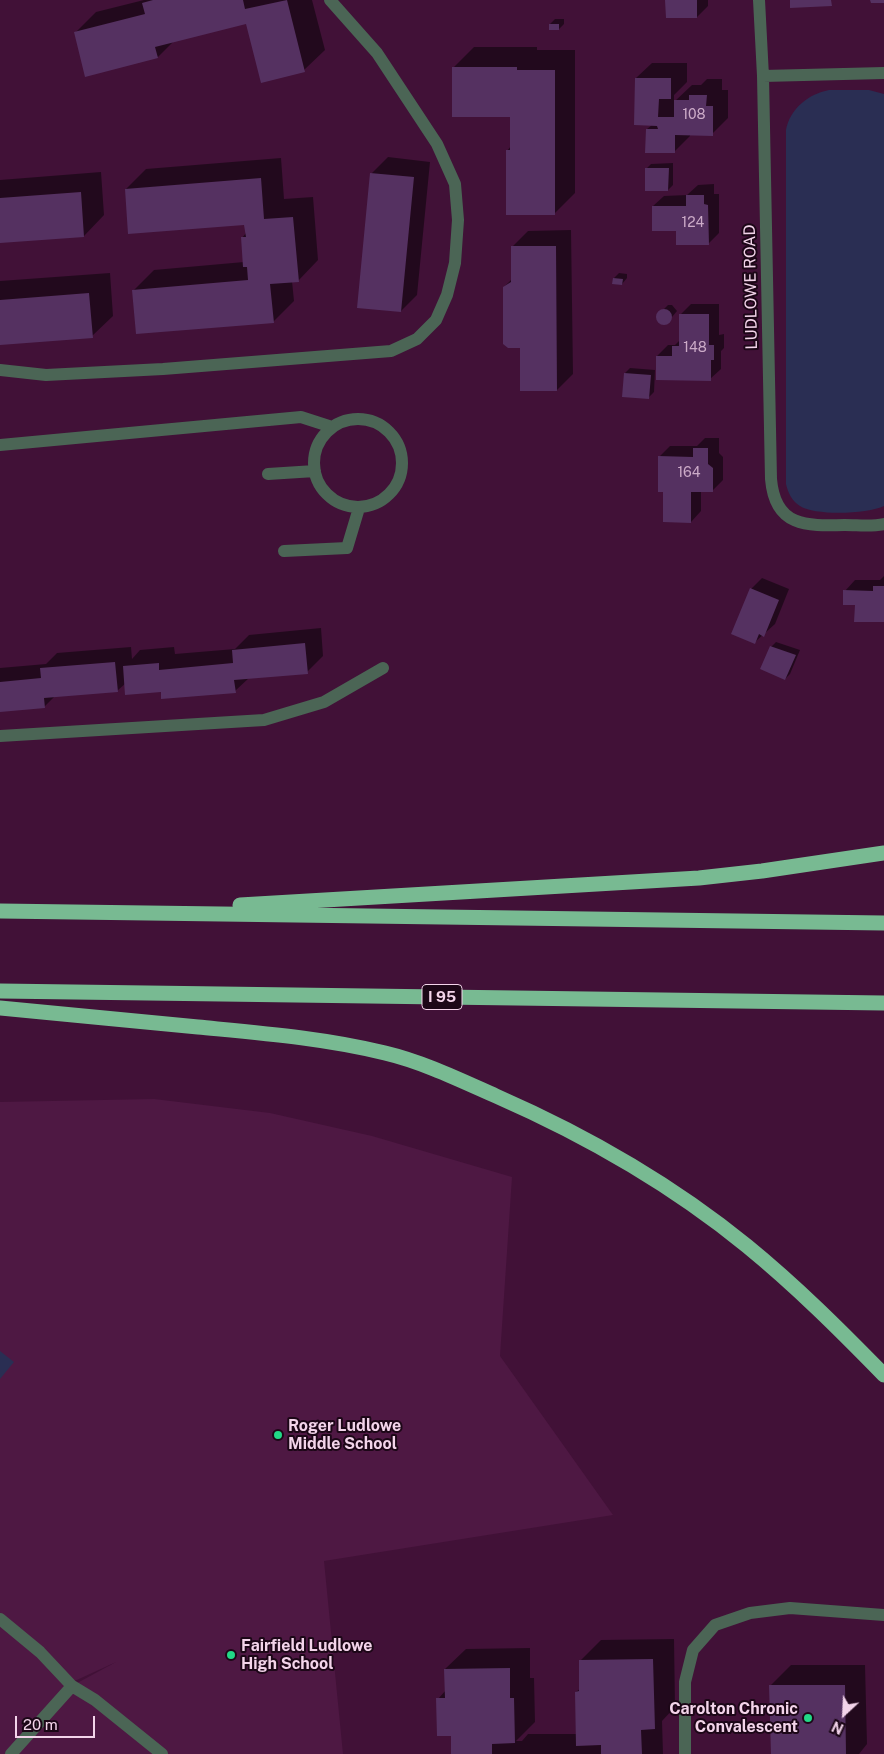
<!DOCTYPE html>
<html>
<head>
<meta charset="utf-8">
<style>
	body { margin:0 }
	#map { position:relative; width:884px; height:1754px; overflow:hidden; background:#411137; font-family:"Public Sans",sans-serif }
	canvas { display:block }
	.north { position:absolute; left:819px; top:1689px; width:50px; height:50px; -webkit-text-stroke:4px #1c0717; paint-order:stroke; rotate:205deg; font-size:14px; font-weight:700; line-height:20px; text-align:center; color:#f3d4ea }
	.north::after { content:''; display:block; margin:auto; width:18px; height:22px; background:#f3d4ea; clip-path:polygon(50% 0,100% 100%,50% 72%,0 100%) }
	.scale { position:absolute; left:15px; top:1716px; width:80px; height:22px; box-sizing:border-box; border:2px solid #f3d4ea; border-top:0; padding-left:6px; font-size:15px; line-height:18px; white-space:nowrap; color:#f3d4ea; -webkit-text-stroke:4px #1c0717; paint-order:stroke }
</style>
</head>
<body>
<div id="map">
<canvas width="884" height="1754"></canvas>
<div class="north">N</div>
<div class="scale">20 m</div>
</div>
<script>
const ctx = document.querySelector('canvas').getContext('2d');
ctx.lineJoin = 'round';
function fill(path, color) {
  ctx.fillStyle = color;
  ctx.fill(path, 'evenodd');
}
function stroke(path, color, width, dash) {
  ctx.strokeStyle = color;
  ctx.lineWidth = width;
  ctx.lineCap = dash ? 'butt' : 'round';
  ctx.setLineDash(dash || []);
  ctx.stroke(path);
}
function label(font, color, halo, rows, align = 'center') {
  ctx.font = font + ' "Public Sans",sans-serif';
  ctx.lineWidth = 4;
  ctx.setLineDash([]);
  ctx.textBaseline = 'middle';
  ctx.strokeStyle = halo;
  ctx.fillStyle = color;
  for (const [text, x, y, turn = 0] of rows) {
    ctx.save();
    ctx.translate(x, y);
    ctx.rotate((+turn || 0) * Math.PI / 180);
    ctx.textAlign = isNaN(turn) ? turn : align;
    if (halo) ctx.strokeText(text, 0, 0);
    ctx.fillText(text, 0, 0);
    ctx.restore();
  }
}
const built = new Path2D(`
	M 154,1099 L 270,1113 L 372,1136 L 512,1177 L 500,1356 L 613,1515 L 324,1561 L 343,1754 L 10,1754 L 68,1688 L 116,1662 L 68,1684 L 8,1754 L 0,1754 L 0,1102 Z`);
const green = new Path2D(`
	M 829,90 L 869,90 L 884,94 L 884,506 C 868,514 815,516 800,506 C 792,501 788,493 786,484 L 786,130 C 790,109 808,94 829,90 Z
	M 0,1351 L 14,1362 L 0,1379 Z`);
const shadow = new Path2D(`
	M 144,0 L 312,0 L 325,50 L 304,70 L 247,23 L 174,41 L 158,57 L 75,33 L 96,12 Z
	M 667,0 L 708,0 L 708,6 L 697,17 Z
	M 555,19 L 564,19 L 564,24 L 559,29 L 550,24 Z
	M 474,47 L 537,47 L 537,50 L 575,50 L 575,193 L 554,214 L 507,151 L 511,146 L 511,116 L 453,68 Z
	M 652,63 L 687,63 L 687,82 L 674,95 L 674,102 L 692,85 L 701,85 L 707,79 L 722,79 L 722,90 L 728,90 L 728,118 L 712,134 L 690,134 L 690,136 L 674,152 L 647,129 L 652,125 L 636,78 Z
	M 388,157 L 430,162 L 417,295 L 401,311 L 372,173 Z
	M 281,158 L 284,199 L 313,197 L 318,260 L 298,281 L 292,281 L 294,301 L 273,322 L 134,290 L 154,270 L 244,262 L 242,238 L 246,233 L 245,223 L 126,189 L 146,169 Z
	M 673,163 L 673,185 L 668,190 L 646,169 L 651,164 Z
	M 101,172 L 104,215 L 84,236 L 0,242 L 0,180 Z
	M 714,184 L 714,194 L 719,194 L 719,233 L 708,244 L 677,230 L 653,206 L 664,196 L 687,195 L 698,185 Z
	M 571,230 L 573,374 L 557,390 L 521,347 L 504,287 L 512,279 L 512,247 L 528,231 Z
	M 110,273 L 113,316 L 92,336 L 0,343 L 0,281 Z
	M 619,273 L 627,274 L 627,278 L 622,284 L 613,283 L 614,278 Z
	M 691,304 L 719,304 L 719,335 L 724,334 L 724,348 L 721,351 L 721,369 L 710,379 L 657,356 L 668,345 L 675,345 L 681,339 L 681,314 Z
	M 668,305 L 672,305 L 677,311 L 667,323 L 662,323 L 658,320 L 658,315 Z
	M 630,368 L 655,370 L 654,392 L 649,397 L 625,373 Z
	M 705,438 L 719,438 L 719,453 L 723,457 L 723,480 L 712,491 L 701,491 L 701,511 L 691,522 L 664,490 L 659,457 L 670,446 L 697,446 Z
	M 884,576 L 884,621 L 845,591 L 855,580 L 880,580 Z
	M 762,578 L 789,589 L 775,624 L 755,642 L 751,589 Z
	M 321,628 L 323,656 L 307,672 L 249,678 L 235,691 L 162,691 L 126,683 L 117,691 L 55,696 L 44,707 L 0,710 L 0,668 L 46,664 L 57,653 L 131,647 L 132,659 L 140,650 L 174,647 L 175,654 L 235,649 L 249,635 Z
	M 776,642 L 800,650 L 790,674 L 785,679 L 771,647 Z
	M 674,1639 L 675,1707 L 662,1721 L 663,1754 L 452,1754 L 452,1735 L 438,1699 L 446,1690 L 445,1669 L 466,1649 L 530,1648 L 530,1678 L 534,1678 L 535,1722 L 516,1741 L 522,1741 L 528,1734 L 577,1734 L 576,1692 L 581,1688 L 580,1661 L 601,1640 Z
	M 791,1665 L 865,1665 L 867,1744 L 859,1754 L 772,1754 L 770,1686 Z`);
const building = new Path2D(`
	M 153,0 L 243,0 L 245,9 L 287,0 L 305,72 L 261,83 L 246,24 L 155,47 L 158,58 L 85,77 L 74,32 L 145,14 L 142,3 Z
	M 665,0 L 697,0 L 697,18 L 666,18 Z
	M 790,0 L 831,0 L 832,6 L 790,8 Z
	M 870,0 L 884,0 L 884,3 L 871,3 Z
	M 549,24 L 559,24 L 559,30 L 549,30 Z
	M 452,67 L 517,67 L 517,70 L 555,70 L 555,215 L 506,215 L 506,150 L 510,150 L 510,117 L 452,117 Z
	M 635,78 L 671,78 L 671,99 L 659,99 L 658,117 L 674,117 L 674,100 L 689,100 L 689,95 L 707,95 L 706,106 L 713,106 L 713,136 L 675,135 L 675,153 L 645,153 L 646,129 L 658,129 L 657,126 L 634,125 Z
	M 645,168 L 669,168 L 668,191 L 645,191 Z
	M 370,173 L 414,177 L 401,312 L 357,308 Z
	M 261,178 L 264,219 L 293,217 L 299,282 L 270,284 L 274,323 L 136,334 L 132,290 L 248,280 L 247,267 L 243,267 L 241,237 L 246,237 L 244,225 L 128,234 L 125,189 Z
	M 81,192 L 84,237 L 0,243 L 0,198 Z
	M 686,195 L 704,195 L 704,204 L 708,205 L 709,245 L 676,245 L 676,231 L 652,231 L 652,206 L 686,206 Z
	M 511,246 L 556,246 L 557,391 L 520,391 L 520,348 L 508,348 L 503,344 L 503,287 L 511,282 Z
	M 613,278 L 623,279 L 622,285 L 612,284 Z
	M 89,293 L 93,338 L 0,345 L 0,300 Z
	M656 317a8 8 0 1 1 16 0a8 8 0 1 1-16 0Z
	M 679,314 L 709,314 L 709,345 L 714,345 L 714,360 L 711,360 L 711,381 L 656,380 L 656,356 L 672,356 L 672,346 L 679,346 Z
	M 624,373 L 651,375 L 649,399 L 622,397 Z
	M 693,448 L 708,448 L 708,464 L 713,468 L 713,492 L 691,492 L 691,523 L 663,522 L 663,492 L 658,492 L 658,456 L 693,457 Z
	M 873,586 L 884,586 L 884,622 L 854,622 L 855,605 L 843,605 L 843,590 L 873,591 Z
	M 750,588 L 779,600 L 764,637 L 759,634 L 755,644 L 731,634 Z
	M 305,643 L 308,674 L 234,680 L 236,693 L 161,699 L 161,692 L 125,695 L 123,666 L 159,663 L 159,670 L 233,663 L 232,650 Z
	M 770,646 L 796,655 L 785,680 L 760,669 Z
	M 115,662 L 118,692 L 44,698 L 45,708 L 0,712 L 0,682 L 41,678 L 40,668 Z
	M 653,1659 L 655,1729 L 641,1730 L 642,1754 L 601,1754 L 601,1745 L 576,1746 L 575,1692 L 579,1691 L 579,1660 Z
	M 510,1668 L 510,1698 L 514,1698 L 515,1743 L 492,1744 L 492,1754 L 451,1754 L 451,1736 L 437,1736 L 436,1698 L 445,1698 L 444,1669 Z
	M 769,1685 L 845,1685 L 846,1754 L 771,1754 Z`);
const minor = new Path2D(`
	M 759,0 L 763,76 L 771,479 C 775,527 806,526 845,525 C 858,525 872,527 884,524
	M 763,76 L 884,73
	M 0,370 L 46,375 L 163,369 L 391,351 L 417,339 L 436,320 L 447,295 L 455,263 L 458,220 L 455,184 L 437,144 L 377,53 L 330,0
	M314 463a44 44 0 1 1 88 0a44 44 0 1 1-88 0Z
	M 0,445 L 301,417 L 332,427
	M 268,474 L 315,471
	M 284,551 L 347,548 L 359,508
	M 0,736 L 264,720 L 324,702 L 383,668
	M 0,1619 L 40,1652 L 72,1686 L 95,1700 L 162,1754
	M 11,1754 L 72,1686
	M 685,1754 L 685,1682 L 693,1650 L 715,1625 L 750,1613 L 790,1608 L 884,1615`);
const highway = new Path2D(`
	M 240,905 L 699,878 L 762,871 L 884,853
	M 0,911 L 884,923
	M 0,991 L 884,1003
	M 0,1008 C 66,1014 132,1021 198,1027 C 260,1033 324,1038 385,1053 C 423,1062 460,1080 496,1096 C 585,1135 671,1184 747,1246 C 796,1286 840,1330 884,1375`);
const markers = [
	[278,1435,5,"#22d887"],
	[231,1655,5,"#22d887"],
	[808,1718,5,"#22d887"]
];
const numberNames = [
	["108",694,115],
	["124",693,223],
	["148",695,348],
	["164",689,473]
];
const shields = [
	[442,997,40]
];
const shieldNames = [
	["I 95",442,997]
];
const streetNames = [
	["LUDLOWE ROAD",751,287,-91]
];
const poiNames = [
	["Roger Ludlowe",288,1426],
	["Middle School",288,1444],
	["Fairfield Ludlowe",241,1646],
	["High School",241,1664],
	["Carolton Chronic",798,1709,"right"],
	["Convalescent",798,1727,"right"]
];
fill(built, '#4e1843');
fill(green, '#2a2e53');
fill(shadow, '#0007');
fill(building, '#553161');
stroke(minor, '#4b6555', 12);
stroke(highway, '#78ba92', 15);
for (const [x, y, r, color] of markers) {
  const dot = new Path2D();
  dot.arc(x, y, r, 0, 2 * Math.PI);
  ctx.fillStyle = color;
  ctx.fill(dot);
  stroke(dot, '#1c0717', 2);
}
label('14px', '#ccabc8', null, numberNames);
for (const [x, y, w] of shields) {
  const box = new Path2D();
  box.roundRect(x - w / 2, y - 12.5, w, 25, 4);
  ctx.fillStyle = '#1c0717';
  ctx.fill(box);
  stroke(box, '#f3d4ea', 1);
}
label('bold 15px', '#f3d4ea', null, shieldNames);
label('16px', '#f3d4ea', '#1c0717', streetNames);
label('bold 16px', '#f3d4ea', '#1c0717', poiNames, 'left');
</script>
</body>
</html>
